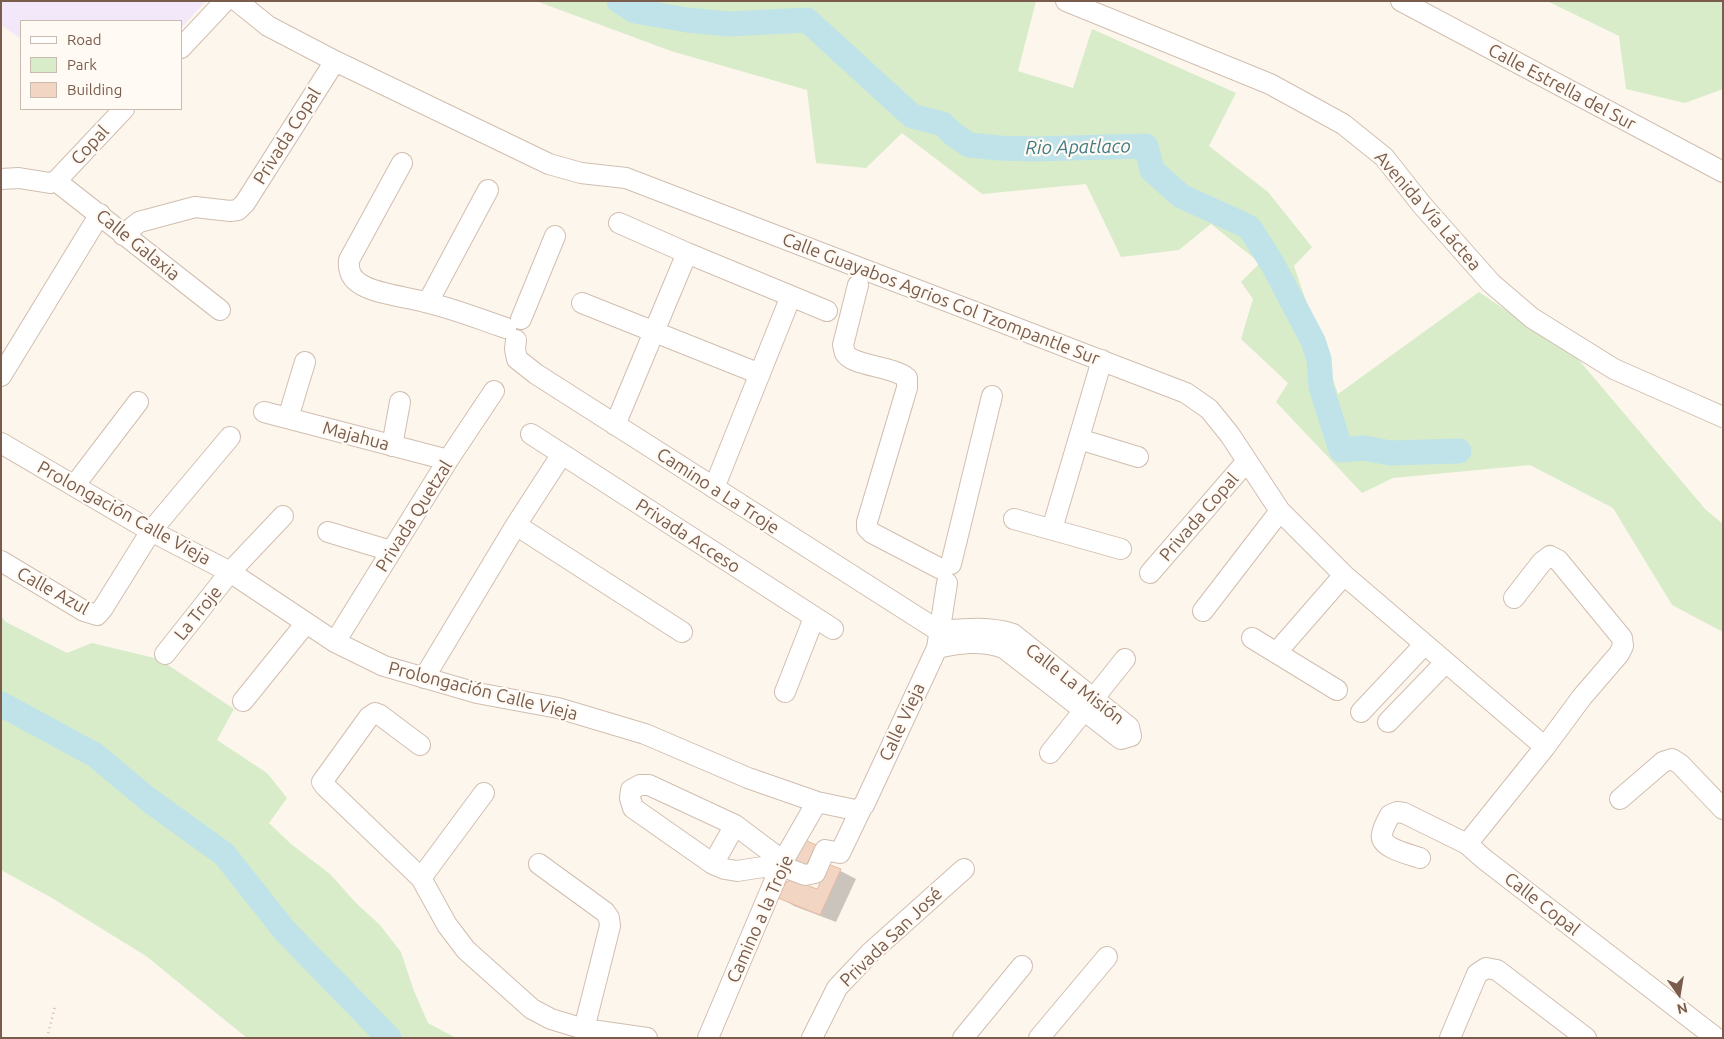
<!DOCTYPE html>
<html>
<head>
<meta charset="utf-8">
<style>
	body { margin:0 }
	#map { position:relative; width:1724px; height:1039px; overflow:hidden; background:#fdf6ec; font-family:Ubuntu,sans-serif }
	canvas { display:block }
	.frame { position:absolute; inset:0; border:2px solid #7a5c4d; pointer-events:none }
	.legend { position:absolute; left:20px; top:20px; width:162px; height:90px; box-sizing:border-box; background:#fffaf3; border:1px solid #cabbb1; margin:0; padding:6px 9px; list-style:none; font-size:15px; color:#7a5c4d }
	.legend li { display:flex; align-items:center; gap:10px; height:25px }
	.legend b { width:25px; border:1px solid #cabbb1 }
	.north { position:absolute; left:1654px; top:969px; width:50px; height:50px; -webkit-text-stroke:4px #fffaf3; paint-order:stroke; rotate:167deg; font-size:14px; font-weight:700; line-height:20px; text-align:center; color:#7a5c4d }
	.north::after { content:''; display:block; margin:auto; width:18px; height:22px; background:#7a5c4d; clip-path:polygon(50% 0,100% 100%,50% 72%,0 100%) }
</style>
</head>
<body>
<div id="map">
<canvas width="1724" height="1039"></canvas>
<div class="frame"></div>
<ul class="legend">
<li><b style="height:6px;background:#fff"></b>Road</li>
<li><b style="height:14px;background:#d8ecc9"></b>Park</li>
<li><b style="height:14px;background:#f3d5c3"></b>Building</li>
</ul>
<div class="north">N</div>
</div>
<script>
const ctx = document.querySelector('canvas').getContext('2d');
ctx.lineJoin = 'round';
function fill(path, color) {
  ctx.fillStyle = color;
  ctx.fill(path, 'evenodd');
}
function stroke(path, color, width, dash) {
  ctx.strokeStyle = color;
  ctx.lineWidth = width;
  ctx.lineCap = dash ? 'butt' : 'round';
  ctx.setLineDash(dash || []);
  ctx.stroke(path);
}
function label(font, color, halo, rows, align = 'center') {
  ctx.font = font + ' Ubuntu,sans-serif';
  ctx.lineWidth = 4.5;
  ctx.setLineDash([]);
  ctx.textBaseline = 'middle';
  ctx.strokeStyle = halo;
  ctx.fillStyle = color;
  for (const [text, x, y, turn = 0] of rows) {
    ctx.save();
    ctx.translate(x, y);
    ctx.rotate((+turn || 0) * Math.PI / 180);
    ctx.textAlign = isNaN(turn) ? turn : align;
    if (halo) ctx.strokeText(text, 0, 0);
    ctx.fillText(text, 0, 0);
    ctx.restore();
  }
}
const education = new Path2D(`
	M 1,1 L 206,1 L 181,28 L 181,21 L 21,21 L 21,39 L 1,25 Z`);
const green = new Path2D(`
	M 536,1 L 1036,1 L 1018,71 L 1073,88 L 1092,29 L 1236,93 L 1209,146 L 1268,192 L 1312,247 L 1294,266 L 1338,394 L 1479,292 L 1578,359 L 1706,510 L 1723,524 L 1723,632 L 1672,605 L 1613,508 L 1530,465 L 1393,478 L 1362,493 L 1276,402 L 1288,383 L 1241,339 L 1253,299 L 1241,282 L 1260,263 L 1211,224 L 1179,250 L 1121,257 L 1086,184 L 982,194 L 902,133 L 866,168 L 816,163 L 807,90 L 671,51 Z
	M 1547,1 L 1723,1 L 1723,89 L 1685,103 L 1626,89 L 1619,36 Z
	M 1,616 L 6,622 L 67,653 L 92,643 L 159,659 L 234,709 L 217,740 L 267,773 L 287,798 L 269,823 L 291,844 L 330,874 L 356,903 L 380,925 L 401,952 L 414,991 L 428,1023 L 456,1038 L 247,1038 L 146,956 L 52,898 L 1,870 Z`);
const shadow = new Path2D(`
	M 815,846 L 830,854 L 820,876 L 793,862 Z
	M 829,865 L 856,879 L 836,922 L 794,906 L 779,897 L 817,891 Z`);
const river = new Path2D(`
	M 619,1 L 635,11 L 687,20 L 729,24 L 807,20 L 912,116 L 943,124 L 953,134 L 969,145 L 999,148 L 1034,149 L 1146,146 L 1152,170 L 1181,196 L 1249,227 L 1272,263 L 1313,341 L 1319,359 L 1321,387 L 1341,450 L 1364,448 L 1390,453 L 1459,451
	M 1,704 L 95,755 L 149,800 L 224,854 L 285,931 L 389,1038`);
const building = new Path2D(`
	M 803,839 L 816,845 L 805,868 L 792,862 Z
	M 828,864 L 841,869 L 820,915 L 778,898 L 786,882 L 793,880 L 817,889 Z`);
const path = new Path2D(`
	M 47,1038 L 55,1006`);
const minor = new Path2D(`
	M 237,1 L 268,26 L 335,61 L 549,164 L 581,173 L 626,178 L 1186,393 L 1209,409 L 1230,435 L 1280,511 L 1344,575 L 1545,747
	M 1066,1 L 1270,84 L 1343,124 L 1384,157 L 1422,205 L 1491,283 L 1532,318 L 1614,369 L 1723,417
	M 1401,1 L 1723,172
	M 181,48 L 225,1
	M 402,163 L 349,260 C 348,271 351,279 362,285 C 377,294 407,297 425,302 C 452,308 479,319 506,328
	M 1,179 L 19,178 L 50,183 L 56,181
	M 56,181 L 220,310
	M 56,181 L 124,109
	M 619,223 L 687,253 L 827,311
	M 123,235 L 139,222 L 195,207 L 230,211 L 238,210 L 245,203 L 335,61
	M 858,285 L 843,345 C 844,348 844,351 845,353 C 852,366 893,366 907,378 L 907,388 L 867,522 L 867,528 L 872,533 L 941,569
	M 428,302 L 488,190
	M 582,303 L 760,374
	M 521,319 L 555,236
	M 516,340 L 515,349 L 517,359 L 536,374 L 939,631
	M 1,376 L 100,214
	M 264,412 L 448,460
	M 288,418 L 305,362
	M 615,425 L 687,253
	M 531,434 L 833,629
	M 1079,439 L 1138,457
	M 1,443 L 151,531 L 230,572 L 335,642 L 384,666 L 477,693 L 558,708 L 645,734 L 748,778 L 817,802 L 855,810 L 859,809 L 864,805 L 937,648 L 947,583
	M 392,446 L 400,402
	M 74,486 L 138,402
	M 714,488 L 791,296
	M 1014,519 L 1121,549
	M 516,525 L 682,632
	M 1052,529 L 1102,360
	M 328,532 L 391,551
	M 1,561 L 84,611 L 97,615 L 103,608 L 151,531 L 230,437
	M 951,564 L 992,396
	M 1150,573 L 1247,461
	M 1203,611 L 1280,511
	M 939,631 C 964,629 988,626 1013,634 L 1129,727 L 1131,736
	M 1252,638 L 1337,690
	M 335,642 L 448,460 L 494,391
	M 937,648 C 961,643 980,640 1004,648 L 1121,739 L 1131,736
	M 1276,653 L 1344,575
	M 165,654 L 230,572 L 283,516
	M 424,678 L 516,525 L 562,454
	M 785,692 L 814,618
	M 243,701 L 306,623
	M 1361,712 L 1424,645
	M 1388,722 L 1445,663
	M 420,745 L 380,715 L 375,713 L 369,717 L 322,782 L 325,786 L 421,878 L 447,925 L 466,950 L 532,1009 L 551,1019 L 584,1029 L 647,1038
	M 1050,753 L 1125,659
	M 1620,799 L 1663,762 L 1672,759 L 1680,764 L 1723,809
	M 1467,844 L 1545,747 L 1582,697 L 1619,654 L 1623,646 L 1622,638 L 1558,560 L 1550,556 L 1542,562 L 1514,598
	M 1420,858 C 1409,854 1379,848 1382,834 C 1383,827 1387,821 1390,815 L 1397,812 L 1404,813 L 1467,844 L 1484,859 L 1716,1038
	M 539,864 L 605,912 L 609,918 L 610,926 L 584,1029
	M 713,864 L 735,825
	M 781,866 L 805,875 L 815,873 L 825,850 L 840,853 L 862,807
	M 780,870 L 763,867 L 737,871 L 725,869 L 713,864 L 633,808 L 630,798 L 631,790 L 640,785 L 649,785 L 735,825 L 783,861
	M 421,878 L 484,793
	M 708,1038 L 783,861 L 817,802
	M 812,1038 L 837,988 L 870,953 L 964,869
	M 963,1038 L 1022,966
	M 1039,1038 L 1107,957
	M 1450,1038 L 1477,974 L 1486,968 L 1497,970 L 1586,1038`);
const streetNames = [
	["Calle Estrella del Sur",1562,87,28],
	["Privada Copal",287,136,-58],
	["Copal",90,145,-47],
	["Avenida Vía Láctea",1428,211,49],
	["Calle Galaxia",138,245,39],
	["Calle Guayabos Agrios Col Tzompantle Sur",941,299,21],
	["Majahua",356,436,15],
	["Camino a La Troje",718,491,33],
	["Prolongación Calle Vieja",124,513,29],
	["Privada Quetzal",414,516,-58],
	["Privada Copal",1199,517,-49],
	["Privada Acceso",688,536,33],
	["Calle Azul",53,591,29],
	["La Troje",198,613,-51],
	["Calle La Misión",1075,684,38],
	["Prolongación Calle Vieja",483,691,14],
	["Calle Vieja",902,722,-65],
	["Calle Copal",1542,904,38],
	["Camino a la Troje",760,919,-66],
	["Privada San José",891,937,-44]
];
const waterNames = [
	["Rio Apatlaco",1078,147,-1]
];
fill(education, '#f3e8fa');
fill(green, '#d8ecc9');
fill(shadow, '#0003');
stroke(river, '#bfe3e8', 25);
fill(building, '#f3d5c3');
stroke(building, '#e6bba3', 1);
stroke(minor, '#d1beb0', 22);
stroke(path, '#d9b8a5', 2.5, [1, 4]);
stroke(minor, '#fff', 20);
label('18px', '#7a5c4d', '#fffaf3', streetNames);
label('italic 19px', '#437c86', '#fffaf3', waterNames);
</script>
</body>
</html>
